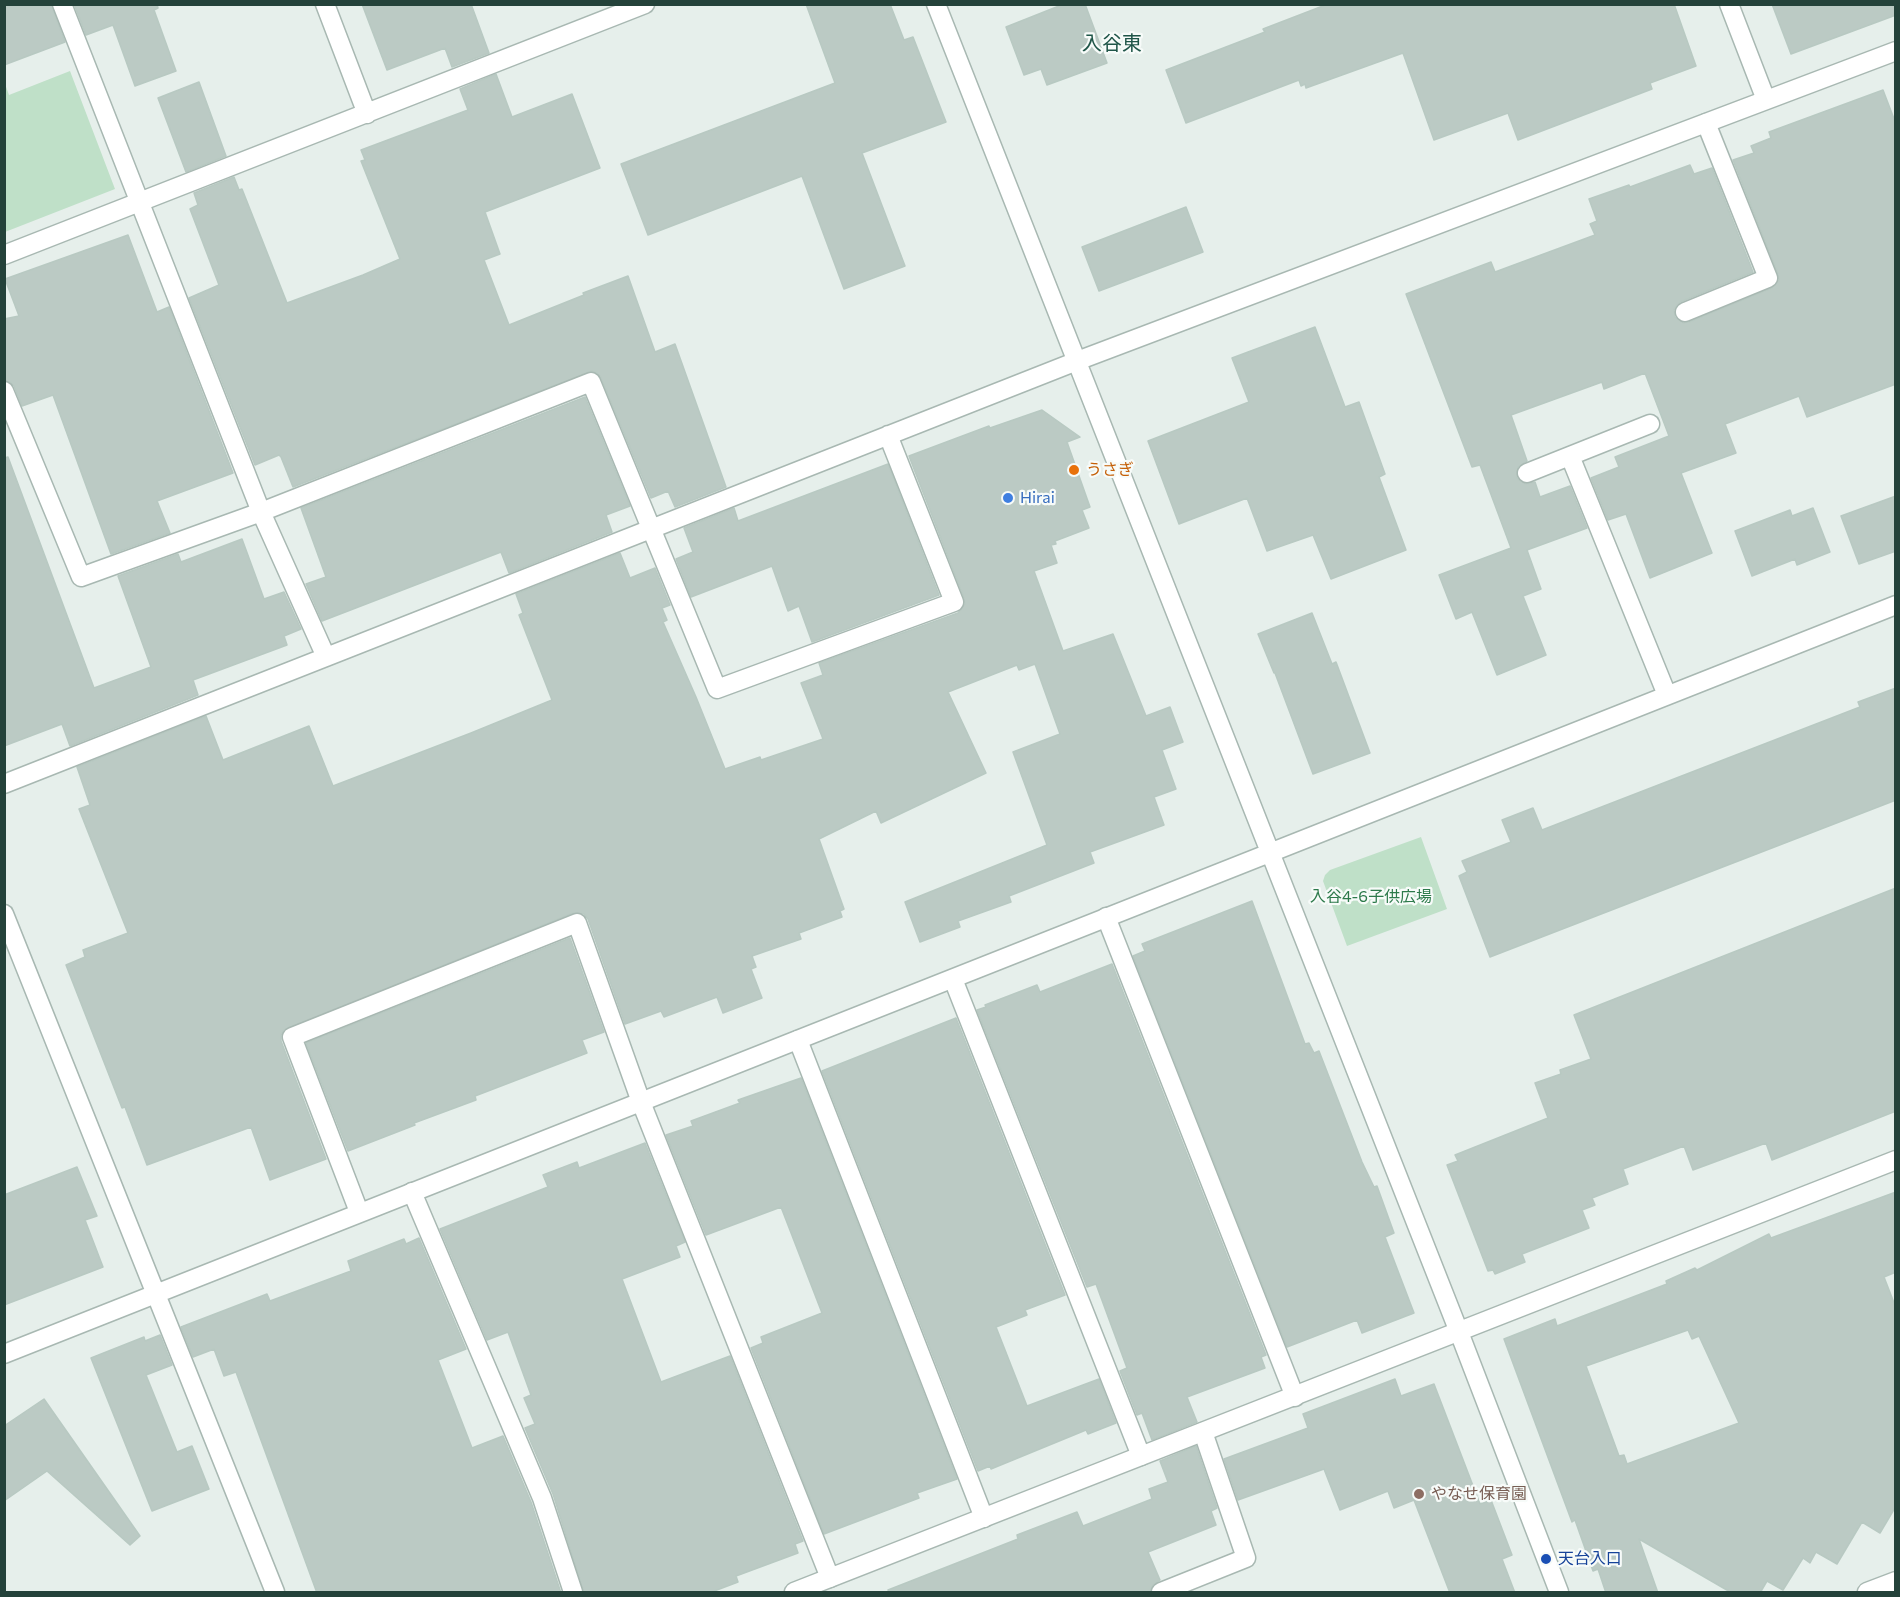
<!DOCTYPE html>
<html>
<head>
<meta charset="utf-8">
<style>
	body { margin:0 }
	#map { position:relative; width:1900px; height:1597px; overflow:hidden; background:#e6efeb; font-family:Commissioner,sans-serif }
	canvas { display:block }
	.frame { position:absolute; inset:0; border:6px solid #24423a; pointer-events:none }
</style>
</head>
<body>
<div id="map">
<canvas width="1900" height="1597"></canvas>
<div class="frame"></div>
</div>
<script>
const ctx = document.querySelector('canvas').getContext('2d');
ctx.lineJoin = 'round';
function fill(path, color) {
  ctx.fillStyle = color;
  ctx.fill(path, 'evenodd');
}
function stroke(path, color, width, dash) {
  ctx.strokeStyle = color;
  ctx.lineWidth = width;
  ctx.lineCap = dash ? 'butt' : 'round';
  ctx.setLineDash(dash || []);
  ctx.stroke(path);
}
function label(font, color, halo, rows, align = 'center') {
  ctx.font = font + ' Commissioner,"Noto Sans JP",sans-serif';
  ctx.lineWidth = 4.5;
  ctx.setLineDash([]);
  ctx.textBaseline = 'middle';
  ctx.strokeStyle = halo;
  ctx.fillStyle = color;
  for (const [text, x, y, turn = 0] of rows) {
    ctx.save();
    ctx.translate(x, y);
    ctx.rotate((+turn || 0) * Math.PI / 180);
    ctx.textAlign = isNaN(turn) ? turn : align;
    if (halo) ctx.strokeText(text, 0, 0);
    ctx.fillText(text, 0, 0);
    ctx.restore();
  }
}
const green = new Path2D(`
	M 70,71 L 115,189 L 5,232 L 5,84 L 9,95 Z
	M 1421,837 L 1447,909 L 1347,946 L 1323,881 L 1325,875 L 1330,870 Z`);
const building = new Path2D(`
	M 4,4 L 51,4 L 65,42 L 4,65 Z
	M 74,4 L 157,4 L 158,8 L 154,10 L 176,71 L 135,86 L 113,25 L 86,35 Z
	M 362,4 L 471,4 L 489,53 L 452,67 L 445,48 L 387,70 Z
	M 806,4 L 890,4 L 904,40 L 913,37 L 946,122 L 862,153 L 905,266 L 844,289 L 802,176 L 648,235 L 621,164 L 835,83 Z
	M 1064,4 L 1085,4 L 1107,63 L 1047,85 L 1041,69 L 1024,75 L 1006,27 Z
	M 1328,4 L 1674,4 L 1696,66 L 1650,83 L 1652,89 L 1518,140 L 1508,113 L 1434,140 L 1403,53 L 1306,88 L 1305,84 L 1301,86 L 1299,80 L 1186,123 L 1166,70 L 1265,32 L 1263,29 Z
	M 1772,4 L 1896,4 L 1896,15 L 1791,54 Z
	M 496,74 L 512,117 L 572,94 L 600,168 L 485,212 L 500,254 L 484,260 L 509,325 L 584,295 L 583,293 L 628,276 L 655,352 L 675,344 L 726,487 L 675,507 L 668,491 L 651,498 L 601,378 L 597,373 L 592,371 L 293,487 L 281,457 L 279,455 L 255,465 L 189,298 L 219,285 L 190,209 L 198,205 L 194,193 L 234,177 L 239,190 L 242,189 L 287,303 L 363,275 L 400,259 L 361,161 L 365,160 L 361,150 L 468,110 L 460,89 Z
	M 199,82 L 226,156 L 186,172 L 158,98 Z
	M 1883,90 L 1896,124 L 1896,384 L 1807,417 L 1799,396 L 1725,424 L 1736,453 L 1681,473 L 1712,553 L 1650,578 L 1626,514 L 1608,520 L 1591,478 L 1619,467 L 1615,457 L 1669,436 L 1645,373 L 1604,389 L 1602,382 L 1511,415 L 1527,461 L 1518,467 L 1517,478 L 1525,484 L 1535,482 L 1540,497 L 1570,486 L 1587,528 L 1527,550 L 1541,589 L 1523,596 L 1546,655 L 1497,675 L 1472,612 L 1456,619 L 1439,575 L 1511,548 L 1480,465 L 1472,467 L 1406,294 L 1491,262 L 1495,272 L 1595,235 L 1590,224 L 1597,221 L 1589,199 L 1629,185 L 1630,187 L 1690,165 L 1694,174 L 1712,168 L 1753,272 L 1680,302 L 1674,310 L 1675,317 L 1683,323 L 1689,322 L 1772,288 L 1779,280 L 1778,274 L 1733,160 L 1754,153 L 1751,146 L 1771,138 L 1769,132 Z
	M 1186,207 L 1203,252 L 1099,291 L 1082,247 Z
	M 128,235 L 157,312 L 169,307 L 233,473 L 157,501 L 170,533 L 111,554 L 53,395 L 22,406 L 14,386 L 10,382 L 4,380 L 4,319 L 19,316 L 5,279 Z
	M 1315,327 L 1345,407 L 1359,402 L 1385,474 L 1379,477 L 1406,550 L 1331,579 L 1313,535 L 1267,551 L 1247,498 L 1179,524 L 1148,441 L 1249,402 L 1232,358 Z
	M 585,397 L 630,506 L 606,515 L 612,532 L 509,573 L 501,552 L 322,621 L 306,584 L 326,577 L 301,508 Z
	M 1042,410 L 1080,437 L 1067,442 L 1090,507 L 1082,510 L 1089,528 L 1055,541 L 1056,544 L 1051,545 L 1057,563 L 1034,571 L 1063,651 L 1113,634 L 1146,716 L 1170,707 L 1183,742 L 1162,750 L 1176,789 L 1154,797 L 1164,825 L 1090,852 L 1094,863 L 1009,896 L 1011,902 L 958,921 L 960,927 L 920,942 L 905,902 L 1047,845 L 1013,752 L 1060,734 L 1035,664 L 1019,670 L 1017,665 L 948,692 L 986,773 L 881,823 L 876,811 L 819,839 L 844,909 L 840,911 L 842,917 L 799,933 L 801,939 L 752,956 L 756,967 L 751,969 L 762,998 L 723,1013 L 717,997 L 664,1017 L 661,1011 L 625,1024 L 588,919 L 584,914 L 573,913 L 284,1030 L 281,1035 L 281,1041 L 326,1159 L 270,1180 L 251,1127 L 147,1165 L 125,1107 L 122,1108 L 66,965 L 85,957 L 83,950 L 128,933 L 79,809 L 90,805 L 77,767 L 206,716 L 223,760 L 309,726 L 333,786 L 471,733 L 552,700 L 519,615 L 523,613 L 516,594 L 620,553 L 630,578 L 655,568 L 670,605 L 662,608 L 667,620 L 663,622 L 696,697 L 725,769 L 760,757 L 761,760 L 823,739 L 801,683 L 823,675 L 819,663 L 958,613 L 965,604 L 964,598 L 909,456 L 989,426 L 990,428 Z
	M 8,457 L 94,688 L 151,667 L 118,576 L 178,554 L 181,562 L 242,539 L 264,599 L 284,592 L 301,629 L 284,636 L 287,645 L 193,680 L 198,695 L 70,746 L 62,724 L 4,746 L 4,458 Z
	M 888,464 L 939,595 L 812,642 L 799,606 L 788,611 L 772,566 L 691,597 L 676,559 L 693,552 L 684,528 L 734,508 L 738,521 Z
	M 1896,496 L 1896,551 L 1859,564 L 1841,516 Z
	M 1813,508 L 1830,552 L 1797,565 L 1795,559 L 1752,576 L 1735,531 L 1790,510 L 1792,516 Z
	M 1312,613 L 1332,664 L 1336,662 L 1370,753 L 1313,774 L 1275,673 L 1274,673 L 1258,634 Z
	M 1896,688 L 1896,800 L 1490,957 L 1459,876 L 1467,872 L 1462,861 L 1511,842 L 1502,820 L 1533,808 L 1542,830 L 1860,707 L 1858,702 Z
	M 1896,888 L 1896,1111 L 1772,1160 L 1766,1143 L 1693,1170 L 1684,1146 L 1623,1169 L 1628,1184 L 1592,1198 L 1595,1205 L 1582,1210 L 1589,1228 L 1522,1254 L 1525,1262 L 1495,1274 L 1493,1270 L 1488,1271 L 1447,1165 L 1458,1161 L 1455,1155 L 1548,1118 L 1535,1083 L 1561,1074 L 1560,1070 L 1591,1059 L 1574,1015 Z
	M 1252,901 L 1305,1044 L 1309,1043 L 1314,1053 L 1319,1051 L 1362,1162 L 1374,1187 L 1377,1186 L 1394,1233 L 1385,1237 L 1414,1313 L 1362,1333 L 1357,1320 L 1287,1347 L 1133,956 L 1145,951 L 1142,944 Z
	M 570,938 L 604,1032 L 582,1040 L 587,1053 L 475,1096 L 476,1100 L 414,1123 L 415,1125 L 348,1151 L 306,1043 Z
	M 1112,964 L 1266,1355 L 1261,1357 L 1265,1368 L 1187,1397 L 1197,1422 L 1152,1440 L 1142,1413 L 1137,1415 L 1120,1371 L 1127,1368 L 1096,1284 L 1087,1287 L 977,1010 L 986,1007 L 985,1005 L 1037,985 L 1040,992 Z
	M 956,1018 L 1065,1295 L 1025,1310 L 1027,1315 L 996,1327 L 1027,1406 L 1099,1379 L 1116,1423 L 1088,1434 L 1086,1430 L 991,1469 L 990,1466 L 978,1471 L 822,1071 Z
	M 801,1078 L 957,1479 L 917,1493 L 919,1498 L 824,1534 L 751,1348 L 763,1343 L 761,1337 L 822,1313 L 781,1207 L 706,1235 L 666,1135 L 693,1126 L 691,1121 L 740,1103 L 738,1100 Z
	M 645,1143 L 685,1242 L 676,1246 L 680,1257 L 622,1279 L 661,1382 L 730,1356 L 803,1541 L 795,1544 L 798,1553 L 736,1576 L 738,1582 L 709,1593 L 584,1593 L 553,1494 L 525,1428 L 535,1424 L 524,1398 L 531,1395 L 508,1332 L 487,1340 L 440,1229 L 548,1187 L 543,1175 L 577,1162 L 579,1168 Z
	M 77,1167 L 97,1216 L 85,1220 L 103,1267 L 4,1305 L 4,1195 Z
	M 1896,1192 L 1896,1272 L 1884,1277 L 1896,1308 L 1896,1506 L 1880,1533 L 1862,1522 L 1837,1564 L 1816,1552 L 1810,1563 L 1803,1558 L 1783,1590 L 1767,1581 L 1760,1593 L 1732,1593 L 1639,1539 L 1658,1593 L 1606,1593 L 1598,1569 L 1593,1571 L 1575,1520 L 1572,1522 L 1504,1339 L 1555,1319 L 1557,1326 L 1667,1284 L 1666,1281 L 1695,1268 L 1697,1270 L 1769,1234 L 1771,1238 ZM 1688,1330 L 1692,1339 L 1699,1336 L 1739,1423 L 1627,1464 L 1624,1455 L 1619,1456 L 1586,1366 Z
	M 419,1238 L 466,1349 L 438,1360 L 472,1448 L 503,1436 L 531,1502 L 561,1593 L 317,1593 L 236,1372 L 224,1376 L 214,1349 L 193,1357 L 181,1327 L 267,1294 L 270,1301 L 351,1271 L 348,1261 L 404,1239 L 406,1244 Z
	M 160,1335 L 172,1365 L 146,1375 L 177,1452 L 192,1446 L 209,1489 L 152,1511 L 91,1358 L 144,1337 L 145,1341 Z
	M 1395,1379 L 1401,1396 L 1434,1384 L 1480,1504 L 1491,1500 L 1512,1555 L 1502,1559 L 1515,1593 L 1450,1593 L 1414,1500 L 1394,1508 L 1388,1491 L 1340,1510 L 1324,1469 L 1238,1500 L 1224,1459 L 1308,1428 L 1303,1414 Z
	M 44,1399 L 140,1536 L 130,1545 L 47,1471 L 4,1501 L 4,1426 Z
	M 1196,1446 L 1217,1508 L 1211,1511 L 1216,1525 L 1148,1552 L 1160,1580 L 1153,1585 L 1150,1593 L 889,1593 L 888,1590 L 1018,1539 L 1017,1535 L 1077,1512 L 1083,1526 L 1152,1499 L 1149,1489 L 1168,1482 L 1160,1461 Z`);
const lane = new Path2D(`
	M 1685,312 L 1768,278 L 1706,123
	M 1106,917 L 1295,1397
	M 953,979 L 1141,1456
	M 798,1040 L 984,1518
	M 412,1192 L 542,1498 L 573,1592
	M 359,1212 L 292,1037 L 577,923 L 641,1102 L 830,1578
	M 1161,1592 L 1246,1558 L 1203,1432`);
const street = new Path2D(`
	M 62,4 L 261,512 L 326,657
	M 325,4 L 367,114
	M 936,4 L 1459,1332 L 1559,1592
	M 1729,4 L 1766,100
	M 4,255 L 645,4
	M 4,391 L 81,577 L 261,512 L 591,382 L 717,689 L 954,602 L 888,435
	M 1570,456 L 1667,695
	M 1527,473 L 1650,424
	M 4,784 L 1077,361 L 1896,51
	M 4,914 L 275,1592
	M 4,1354 L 1896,605
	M 794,1592 L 1896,1160
	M 1867,1592 L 1896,1581`);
const markers = [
	[1074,470,6,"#e8710a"],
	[1008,498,6,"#3f7fe0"],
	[1419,1494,6,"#8d6e63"],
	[1546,1559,6,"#1a4fb4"]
];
const foodNames = [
	["うさぎ",1086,470]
];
const shopNames = [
	["Hirai",1020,498]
];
const parkNames = [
	["入谷4-6子供広場",1371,897]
];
const educationNames = [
	["やなせ保育園",1431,1494]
];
const transitNames = [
	["天台入口",1558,1559]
];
const quarterNames = [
	["入谷東",1112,43]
];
fill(green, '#bfe0c8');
fill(building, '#bbcac4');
stroke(building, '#b8c9c2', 1.5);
stroke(lane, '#a8b8b2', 21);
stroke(street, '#a8b8b2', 21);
stroke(lane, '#fff', 18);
stroke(street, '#fff', 18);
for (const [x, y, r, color] of markers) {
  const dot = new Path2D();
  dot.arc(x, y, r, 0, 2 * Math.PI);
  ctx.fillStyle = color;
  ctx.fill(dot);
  stroke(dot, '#f7fbf9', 2);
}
label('16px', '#c56008', '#f7fbf9', foodNames, 'left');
label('16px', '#366cbe', '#f7fbf9', shopNames, 'left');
label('16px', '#2d7a4b', '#f7fbf9', parkNames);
label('16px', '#785e54', '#f7fbf9', educationNames, 'left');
label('16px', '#164399', '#f7fbf9', transitNames, 'left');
label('20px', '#1f5548', '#f7fbf9', quarterNames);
</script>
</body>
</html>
